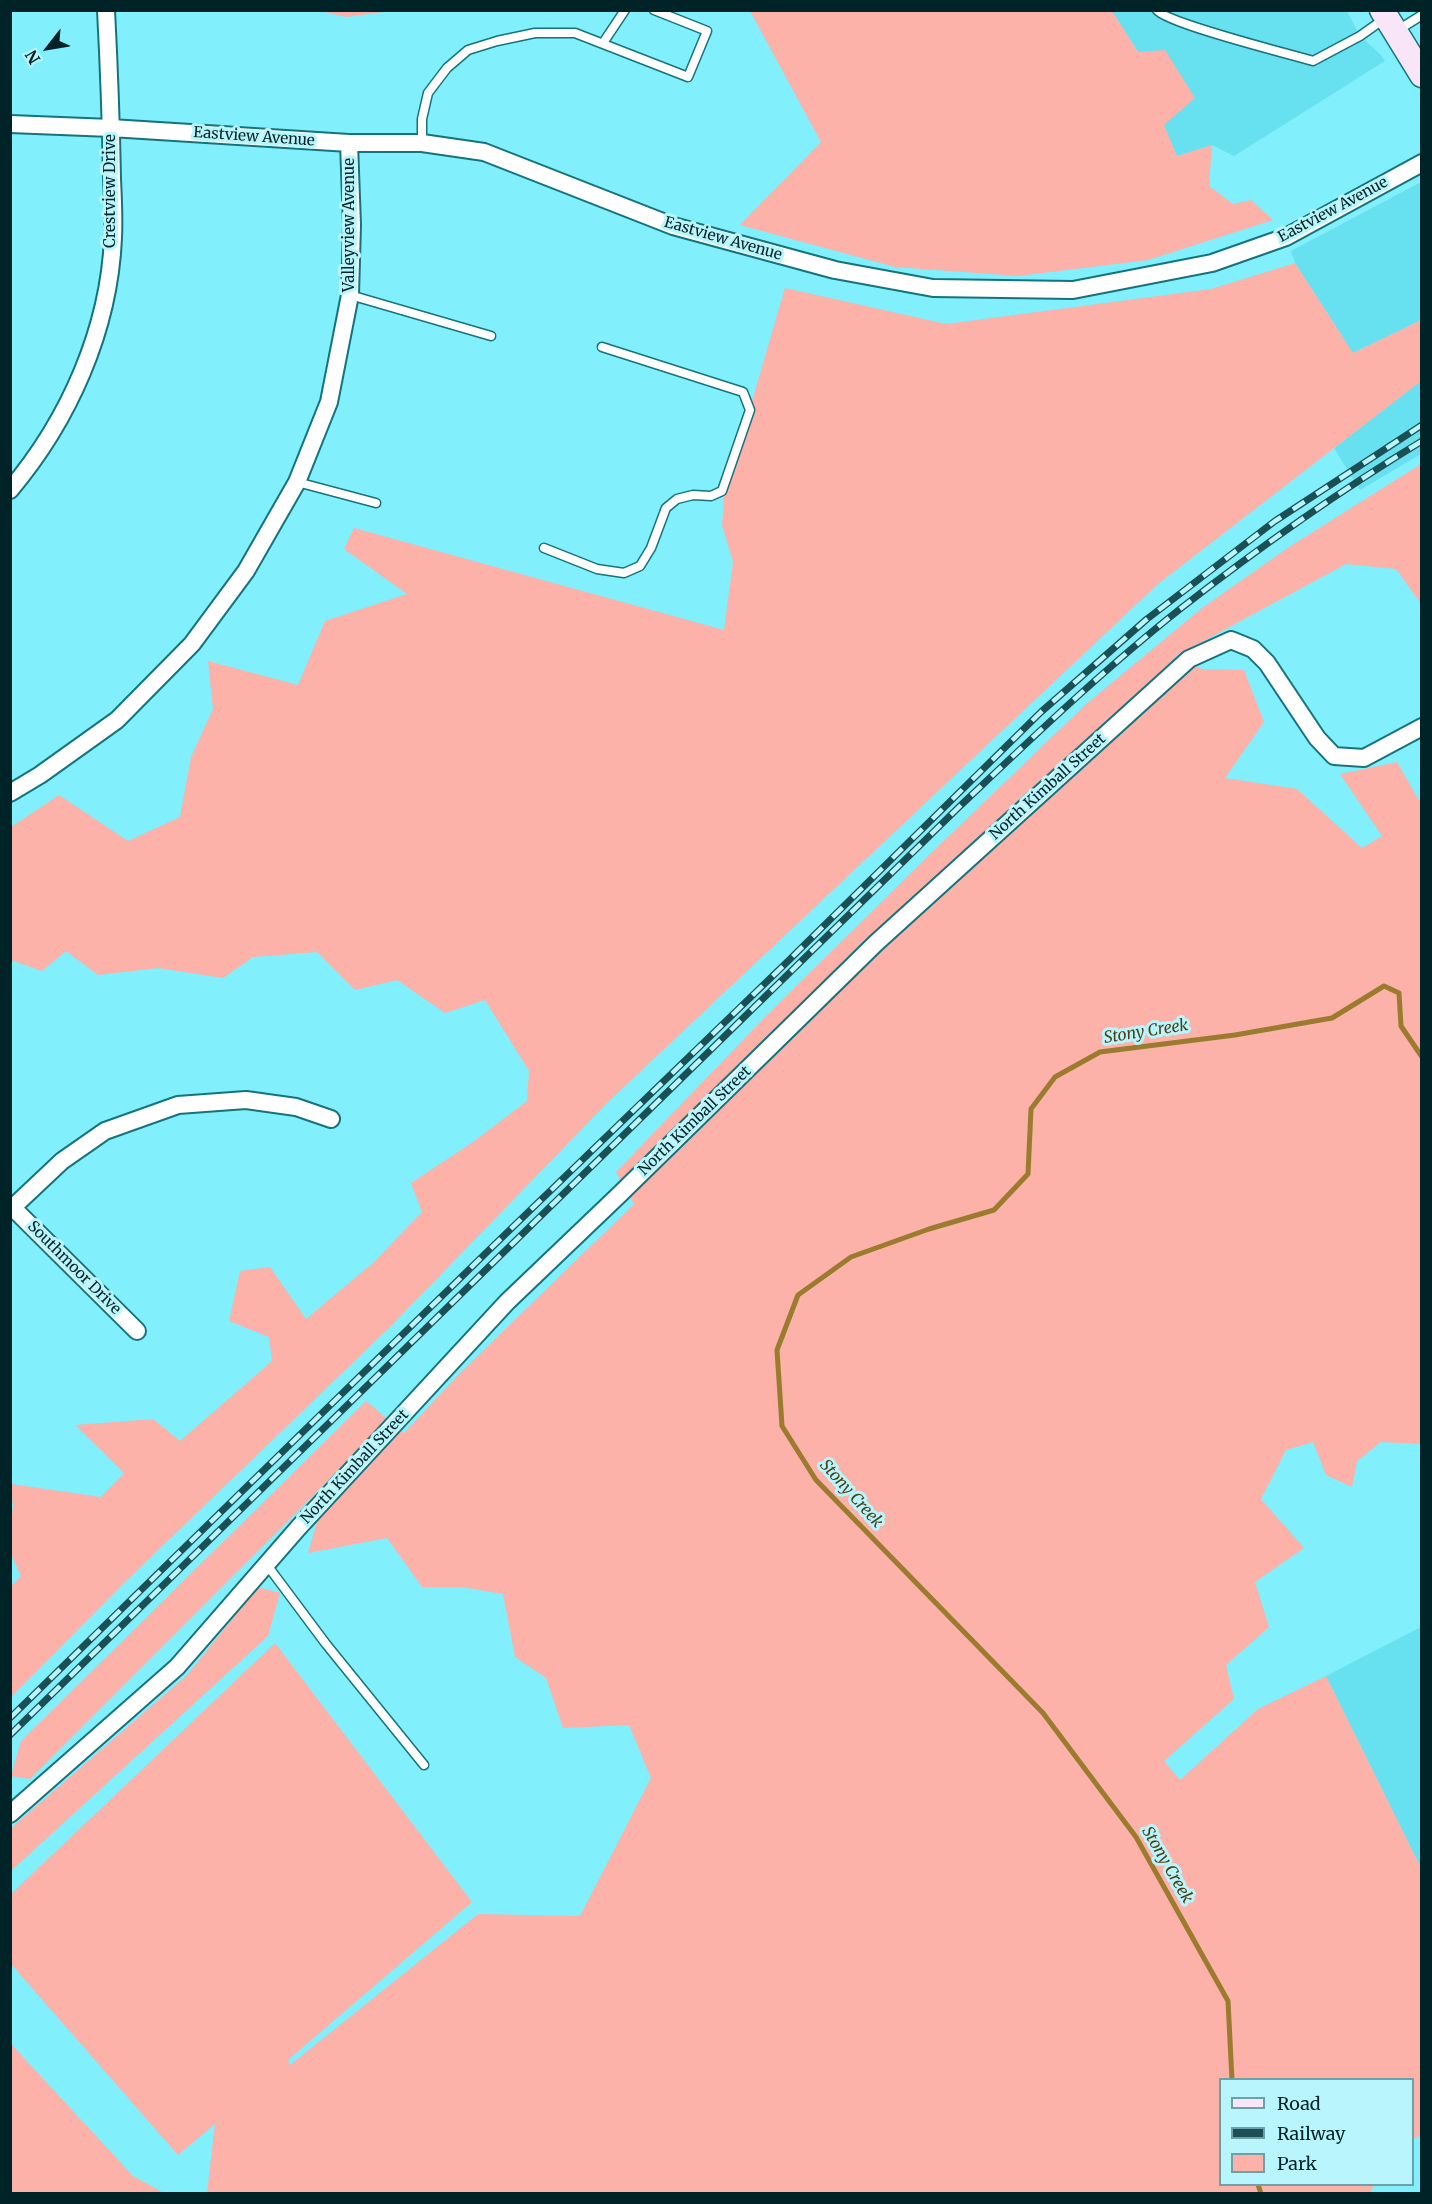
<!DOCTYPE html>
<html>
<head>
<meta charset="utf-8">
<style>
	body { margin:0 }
	#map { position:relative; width:1432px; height:2204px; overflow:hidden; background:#81effc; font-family:Merriweather,serif }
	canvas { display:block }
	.frame { position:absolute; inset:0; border:12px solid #002327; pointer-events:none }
	.legend { position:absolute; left:1219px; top:2078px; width:195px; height:108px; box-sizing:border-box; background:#b8f5fc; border:2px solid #6ea1a7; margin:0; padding:8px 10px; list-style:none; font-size:18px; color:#002327 }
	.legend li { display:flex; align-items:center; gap:12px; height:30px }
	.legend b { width:30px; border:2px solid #6ea1a7 }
	.north { position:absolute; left:18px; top:18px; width:60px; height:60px; -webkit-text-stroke:4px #b8f5fc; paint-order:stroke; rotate:239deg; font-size:16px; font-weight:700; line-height:24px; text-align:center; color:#002327 }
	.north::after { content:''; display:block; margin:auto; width:21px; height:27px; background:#002327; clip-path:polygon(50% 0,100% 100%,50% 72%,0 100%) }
</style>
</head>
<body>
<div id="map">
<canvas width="1432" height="2204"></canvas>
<div class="frame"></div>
<ul class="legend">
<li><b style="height:8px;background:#f8e6f8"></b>Road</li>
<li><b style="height:8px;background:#1c4f54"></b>Railway</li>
<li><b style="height:16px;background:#fcb1a9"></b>Park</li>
</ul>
<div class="north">N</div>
</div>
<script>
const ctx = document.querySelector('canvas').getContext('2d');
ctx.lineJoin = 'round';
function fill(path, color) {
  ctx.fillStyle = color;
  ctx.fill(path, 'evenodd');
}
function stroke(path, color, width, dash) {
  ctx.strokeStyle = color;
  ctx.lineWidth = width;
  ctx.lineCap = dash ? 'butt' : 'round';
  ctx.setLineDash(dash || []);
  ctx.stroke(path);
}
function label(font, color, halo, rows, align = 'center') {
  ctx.font = font + ' Merriweather,serif';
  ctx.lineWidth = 6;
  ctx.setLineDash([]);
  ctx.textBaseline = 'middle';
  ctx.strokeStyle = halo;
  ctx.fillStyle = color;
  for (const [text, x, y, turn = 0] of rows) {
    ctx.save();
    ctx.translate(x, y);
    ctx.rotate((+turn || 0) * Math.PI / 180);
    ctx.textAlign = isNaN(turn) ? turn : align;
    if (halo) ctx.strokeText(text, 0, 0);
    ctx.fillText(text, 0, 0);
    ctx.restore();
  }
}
const built = new Path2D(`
	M 1112,11 L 1347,11 L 1360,36 L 1380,54 L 1385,61 L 1234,156 L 1212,145 L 1177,156 L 1163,125 L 1195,98 L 1138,52 Z
	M 1421,182 L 1421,320 L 1353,353 L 1295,263 L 1291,251 Z
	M 1421,381 L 1421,454 L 1360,490 L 1334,448 Z
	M 1421,1627 L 1421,1868 L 1326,1676 Z`);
const green = new Path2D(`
	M 321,11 L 390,11 L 346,17 Z
	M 750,11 L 1112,11 L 1138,52 L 1165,50 L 1195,98 L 1164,125 L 1177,156 L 1212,145 L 1209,186 L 1233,204 L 1251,200 L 1273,220 L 1148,260 L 1018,276 L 895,267 L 740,225 L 821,142 Z
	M 1295,263 L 1353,353 L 1421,320 L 1421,381 L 1158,584 L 608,1102 L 391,1326 L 124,1583 L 11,1697 L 11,1586 L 21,1576 L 11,1554 L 11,1513 L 13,1508 L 11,1484 L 101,1497 L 124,1473 L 75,1425 L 153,1419 L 180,1441 L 272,1361 L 269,1337 L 229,1321 L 240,1271 L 270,1267 L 306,1319 L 374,1262 L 422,1212 L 411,1183 L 473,1142 L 527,1101 L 529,1071 L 485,1000 L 445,1013 L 397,980 L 355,990 L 317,952 L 253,957 L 223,978 L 158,968 L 98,975 L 66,951 L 42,971 L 11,960 L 11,827 L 59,795 L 128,841 L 180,817 L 191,757 L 213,709 L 208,661 L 298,685 L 325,621 L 407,594 L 344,549 L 354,528 L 724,630 L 733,562 L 722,525 L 724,497 L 785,288 L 946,324 L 1211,289 Z
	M 1421,464 L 1421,604 L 1396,569 L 1346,564 L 1174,657 L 1202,669 L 1244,670 L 1264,722 L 1225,778 L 1297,789 L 1362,848 L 1382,836 L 1340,774 L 1397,762 L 1421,804 L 1421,1444 L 1381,1442 L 1357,1461 L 1352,1487 L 1326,1475 L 1313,1442 L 1286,1450 L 1261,1499 L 1304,1548 L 1255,1582 L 1269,1627 L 1226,1665 L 1234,1699 L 1164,1761 L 1180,1780 L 1258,1709 L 1326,1676 L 1421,1868 L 1421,2135 L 1413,2139 L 1412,2080 L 1220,2080 L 1220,2184 L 1374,2185 L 1370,2193 L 207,2193 L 215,2124 L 178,2155 L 11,1964 L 11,1894 L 275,1643 L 472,1902 L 288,2060 L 290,2065 L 478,1914 L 580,1916 L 651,1778 L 629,1725 L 563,1728 L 546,1678 L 515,1657 L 503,1594 L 462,1587 L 422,1587 L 387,1538 L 308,1553 L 329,1480 L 30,1779 L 11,1776 L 21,1741 L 366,1401 L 404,1433 L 457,1376 L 634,1204 L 616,1172 L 769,1013 L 927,857 L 1085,705 L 1202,608 L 1289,547 Z
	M 258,1587 L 280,1593 L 268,1636 L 11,1871 L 11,1828 L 187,1675 Z
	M 11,2044 L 133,2176 L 164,2193 L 11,2193 Z`);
const stream = new Path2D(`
	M 1232,2080 L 1228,2001 L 1136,1837 L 1043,1713 L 816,1480 L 782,1426 L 777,1350 L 798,1295 L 851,1257 L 929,1229 L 994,1210 L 1028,1174 L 1031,1109 L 1055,1077 L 1100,1052 L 1235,1035 L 1332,1018 L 1384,986 L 1399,993 L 1401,1026 L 1422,1057
	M 1258,2184 L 1261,2194`);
const lane = new Path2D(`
	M 1157,10 C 1166,23 1289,54 1313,61 L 1360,36 L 1384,19
	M 1398,30 L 1422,15
	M 603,43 L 625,10
	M 422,143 L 422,119 L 428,93 L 447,68 L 468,50 L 497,41 L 535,33 L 575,33 L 688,77 L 707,31 L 654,10
	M 350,295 L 491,336
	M 297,482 L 376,503
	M 544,548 L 597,569 L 624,573 L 640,566 L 651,548 L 666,508 L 677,499 L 693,495 L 711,496 L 722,491 L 750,410 L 743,392 L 602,347
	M 267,1565 L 326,1644 L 424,1765`);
const street = new Path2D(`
	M 10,124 L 111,128 L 349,143 L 422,143 L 484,152 L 673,226 L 835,270 L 933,288 L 1073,290 L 1212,263 L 1286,237 L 1422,163
	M 10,490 C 69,420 109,330 113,238 C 114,218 113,198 112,179 C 111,123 109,67 106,10
	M 10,793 L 40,775 L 117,720 L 192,644 L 246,571 L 297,482 L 329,402 L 350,295 L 352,225 L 349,143
	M 10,1205 L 137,1331
	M 10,1210 L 62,1161 L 105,1131 L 178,1105 L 246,1100 L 296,1107 L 331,1119
	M 10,1814 L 177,1667 L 299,1527 L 507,1302 L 620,1194 L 876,943 L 1189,659 L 1231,640 L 1253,649 L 1267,663 L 1317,738 L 1334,756 L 1364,758 L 1422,727`);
const secondary = new Path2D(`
	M 1382,10 L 1422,75`);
const rail = new Path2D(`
	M 10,1718 L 488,1251 L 784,965 L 1041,712 L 1147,619 L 1275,521 L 1422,425
	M 10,1735 L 960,806 C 1032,738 1103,670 1180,609 C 1257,549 1338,492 1422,441`);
const streetNames = [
	["Eastview Avenue",254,137,4],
	["Crestview Drive",111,191,-90],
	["Eastview Avenue",1333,210,-28],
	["Valleyview Avenue",350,225,-90],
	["Eastview Avenue",723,239,16],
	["North Kimball Street",1048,787,-42],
	["North Kimball Street",695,1121,-44],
	["Southmoor Drive",74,1268,45],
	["North Kimball Street",355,1467,-47]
];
const waterNames = [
	["Stony Creek",1146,1032,-9],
	["Stony Creek",851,1494,48],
	["Stony Creek",1167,1865,60]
];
fill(built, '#67e0ef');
fill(green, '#fcb1a9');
stroke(stream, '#9b7b2d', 5);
stroke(lane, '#15737d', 11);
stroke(street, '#15737d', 20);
stroke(secondary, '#15737d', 27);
stroke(lane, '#fff', 8);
stroke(street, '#fff', 16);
stroke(secondary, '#f8e6f8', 24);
stroke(rail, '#1c4f54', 7);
stroke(rail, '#b8f5fc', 4.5, [14]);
label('15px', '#002327', '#b8f5fc', streetNames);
label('italic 16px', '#4f3d13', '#b8f5fc', waterNames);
</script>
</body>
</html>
